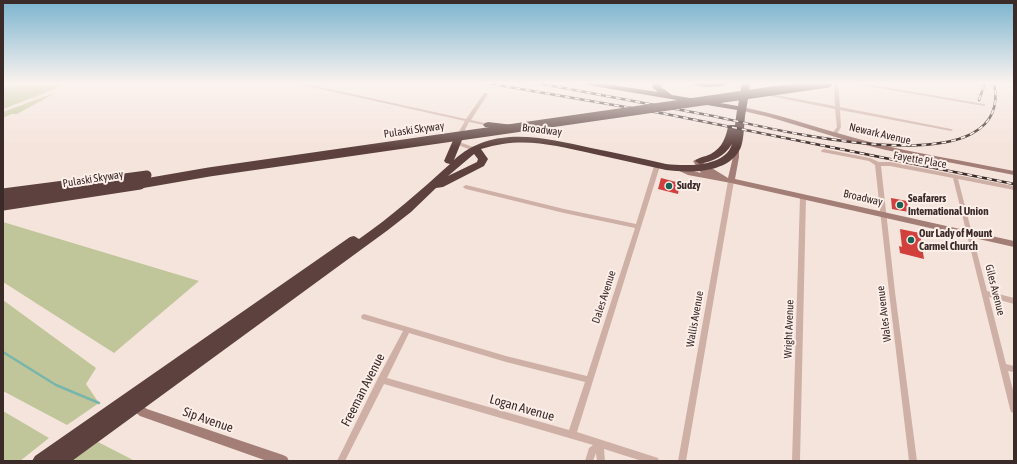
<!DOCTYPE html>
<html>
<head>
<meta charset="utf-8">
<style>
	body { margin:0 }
	#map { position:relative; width:1017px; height:464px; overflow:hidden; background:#f5e4dc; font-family:"Asap Condensed",sans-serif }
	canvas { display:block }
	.frame { position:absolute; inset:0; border:4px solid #3a2a28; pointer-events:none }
</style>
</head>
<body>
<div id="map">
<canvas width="1017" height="464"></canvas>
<div class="frame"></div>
</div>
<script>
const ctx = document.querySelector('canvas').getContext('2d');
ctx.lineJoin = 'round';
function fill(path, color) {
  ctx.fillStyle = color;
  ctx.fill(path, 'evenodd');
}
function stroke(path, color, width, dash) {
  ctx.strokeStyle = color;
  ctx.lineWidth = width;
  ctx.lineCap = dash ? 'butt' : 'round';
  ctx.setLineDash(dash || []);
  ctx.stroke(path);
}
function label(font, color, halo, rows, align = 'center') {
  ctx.font = font + ' "Asap Condensed",sans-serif';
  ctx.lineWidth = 4;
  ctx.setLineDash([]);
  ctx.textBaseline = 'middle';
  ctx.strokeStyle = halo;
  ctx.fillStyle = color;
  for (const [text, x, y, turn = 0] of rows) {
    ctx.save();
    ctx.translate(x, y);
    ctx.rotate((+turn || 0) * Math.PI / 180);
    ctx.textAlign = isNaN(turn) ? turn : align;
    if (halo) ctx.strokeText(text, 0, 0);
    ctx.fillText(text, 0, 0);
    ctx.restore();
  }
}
const green = new Path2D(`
	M 39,83 L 61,83 L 55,89 L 3,109 L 3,88 Z
	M 57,92 L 17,114 L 11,114 L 3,118 L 3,112 Z
	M 3,222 L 199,281 L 114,353 L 3,282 Z
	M 3,300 L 96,368 L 86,384 L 99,403 L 67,425 L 3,391 Z
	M 3,411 L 49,438 L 20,461 L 3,461 Z
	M 98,442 L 135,461 L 72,461 Z`);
const stream = new Path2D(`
	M 3,352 L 56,385 L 99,403`);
const building = new Path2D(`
	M 661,178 L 680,183 L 678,194 L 658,189 Z
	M 891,198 L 907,201 L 909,212 L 892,209 Z
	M 900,229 L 920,233 L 924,259 L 900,253 L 899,246 L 902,247 Z`);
const street = new Path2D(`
	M 296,83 L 302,83 L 466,119 L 484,93 L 486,93 L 488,94 L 471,120 L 490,124 L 490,125 L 488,126 L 469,122 L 460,140 L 462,143 L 476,148 L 477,149 L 474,151 L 458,145 L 454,140 L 465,121 L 298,84 Z
	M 834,83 L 838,83 L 840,107 L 951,129 L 953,130 L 951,131 L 840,110 L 841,127 L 836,136 L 834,137 L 831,135 L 837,127 L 835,109 L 765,95 L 763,94 L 765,93 L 835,106 Z
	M 853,83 L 861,83 L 984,104 L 986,105 L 984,106 L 855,84 Z
	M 824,149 L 870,158 L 879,162 L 890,162 L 1014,186 L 1014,190 L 958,179 L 987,291 L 1014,298 L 1014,304 L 989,297 L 1006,364 L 1014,366 L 1014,372 L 1008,371 L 1014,394 L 1014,413 L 1011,412 L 1010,409 L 953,178 L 890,166 L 881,166 L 895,292 L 917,461 L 909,461 L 889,292 L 875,165 L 869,161 L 822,152 L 821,151 L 822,150 Z
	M 657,164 L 660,166 L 577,432 L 655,457 L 658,458 L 659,461 L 642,461 L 604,449 L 605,461 L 597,461 L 596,453 L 593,461 L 585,461 L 589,448 L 593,445 L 384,384 L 345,461 L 337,461 L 378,378 L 403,331 L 362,319 L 361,317 L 362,315 L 364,314 L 506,356 L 587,376 L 635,228 L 564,213 L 466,189 L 464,188 L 463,187 L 464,186 L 466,185 L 564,209 L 636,224 L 654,166 ZM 409,333 L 506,362 L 585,382 L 569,430 L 387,378 Z
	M 731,179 L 734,181 L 686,461 L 678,461 L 728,181 Z
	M 803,195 L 806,197 L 800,461 L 792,461 L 800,197 Z`);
const secondary = new Path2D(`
	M 737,106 C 782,114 825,131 870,142 C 917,154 966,161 1014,171 L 1014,175 L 886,150 L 849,141 L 769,117 L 735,109 L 734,108 Z
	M 736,145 L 739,147 L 739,157 L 735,179 L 1014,241 L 1014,247 L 731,183 L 688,175 L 675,169 L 679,167 L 701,173 L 693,161 L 697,159 L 728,178 L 733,157 L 733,147 Z
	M 133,399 L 147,409 L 283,455 L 287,457 L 289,461 L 267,461 L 140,416 L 129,407 L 128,404 L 129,401 Z`);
const highway = new Path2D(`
	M 583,83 L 599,83 L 658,92 L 653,88 L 652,83 L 660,83 L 661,87 L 672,95 L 738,106 L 742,83 L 750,83 C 749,94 747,105 745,116 C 744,126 744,138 741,147 C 730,174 689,173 666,170 C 642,165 618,159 594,154 C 552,145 523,136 481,149 L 488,159 L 484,166 L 443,187 L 436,188 L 411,212 L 388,230 L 72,461 L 32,461 L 35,456 L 350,237 L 354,236 L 359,239 C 392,216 420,191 450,164 L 446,163 L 444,161 L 454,138 L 460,138 L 462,140 L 454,160 C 493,124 545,138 591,148 C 616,153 641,158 666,164 C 685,166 725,168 732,144 C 724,157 713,161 700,164 L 695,161 C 698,158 702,157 706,156 C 720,151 725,141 728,127 L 730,125 L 735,125 L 737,110 L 587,85 ZM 474,154 L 478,159 L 477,162 L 448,176 Z
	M 692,83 L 727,83 L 726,85 C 717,87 699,89 692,83 Z
	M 488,122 L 513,125 L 518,128 L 513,131 L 485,127 L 483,125 L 485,123 Z`);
const rail = new Path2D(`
	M 486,83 L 666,114 L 1014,184
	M 537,83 C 596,94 654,105 713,116 C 758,125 1017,194 994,83
	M 979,100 L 985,83`);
const highwayBridgeFar1 = new Path2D(`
	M 72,185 L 147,175
	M 134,185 L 209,172 L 828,83`);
const highwayBridge = new Path2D(`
	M 3,194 L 80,184
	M 3,205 L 140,184`);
const markers = [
	[669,186,4,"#196055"],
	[900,205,4,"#196055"],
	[911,240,4,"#196055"]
];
const streetNames = [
	["Pulaski Skyway",414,130,-8],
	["Broadway",542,130,7],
	["Newark Avenue",880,134,13],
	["Fayette Place",920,160,10],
	["Pulaski Skyway",93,179,-9],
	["Broadway",863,198,13],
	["Giles Avenue",995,290,76],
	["Dales Avenue",604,297,-72],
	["Wales Avenue",884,314,-97],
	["Wallis Avenue",695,319,-80],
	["Wright Avenue",789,329,-88]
];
const poiNames = [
	["Sudzy",677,186],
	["Seafarers",908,199],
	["International Union",908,212],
	["Our Lady of Mount",919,234],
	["Carmel Church",919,247]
];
const nearStreetnames = [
	["Freeman Avenue",363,390,-63],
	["Logan Avenue",522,408,16],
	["Sip Avenue",208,420,19]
];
fill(green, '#c1c69a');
stroke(stream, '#78b5aa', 2.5);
fill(building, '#d2403d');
fill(street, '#ceb0a6');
fill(secondary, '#a27e77');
fill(highway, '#5c413e');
stroke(rail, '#3a2a28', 2.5);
stroke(rail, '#fcefe9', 1.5, [5]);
stroke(highwayBridgeFar1, '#5c413e', 9);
stroke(highwayBridge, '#5c413e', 11);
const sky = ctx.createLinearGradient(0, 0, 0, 148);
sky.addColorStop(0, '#7bb4cf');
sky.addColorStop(0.56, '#faf3ef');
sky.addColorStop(1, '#faf3ef00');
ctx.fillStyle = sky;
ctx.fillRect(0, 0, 1017, 148);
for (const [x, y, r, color] of markers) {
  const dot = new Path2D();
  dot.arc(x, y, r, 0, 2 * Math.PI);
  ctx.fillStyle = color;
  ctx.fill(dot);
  stroke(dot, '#fcefe9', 1.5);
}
label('11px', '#3a2a28', '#fcefe9', streetNames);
label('bold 11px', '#3a2a28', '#fcefe9', poiNames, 'left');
label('13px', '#3a2a28', '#fcefe9', nearStreetnames);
</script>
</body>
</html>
